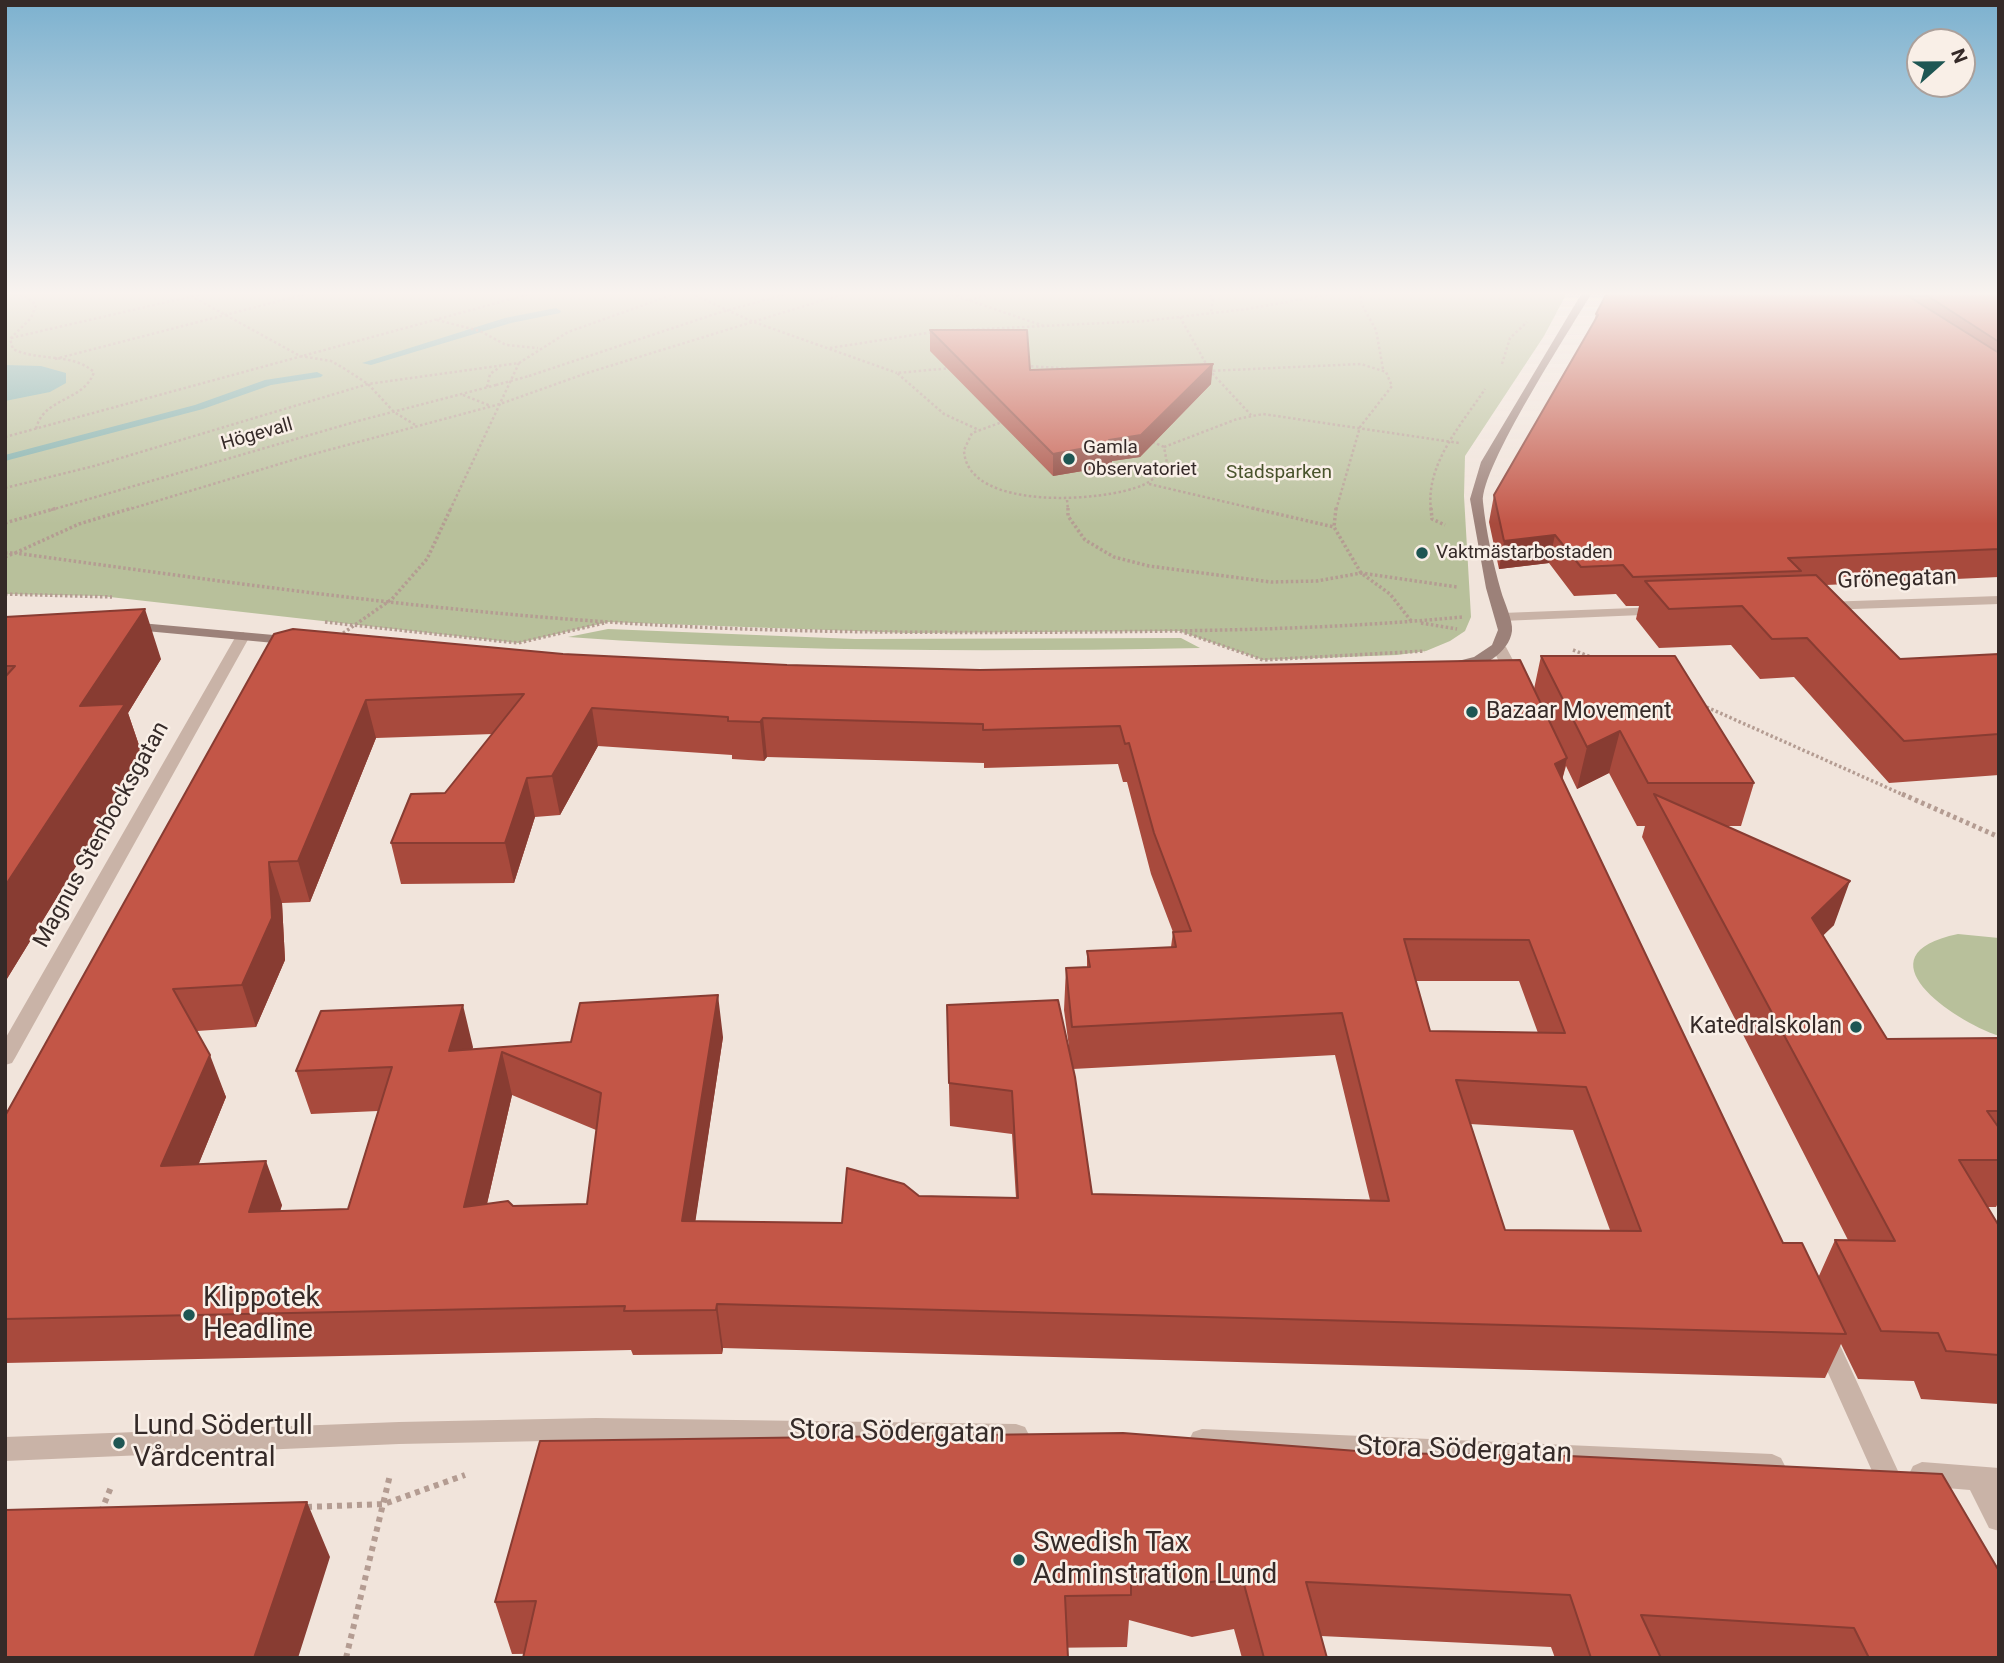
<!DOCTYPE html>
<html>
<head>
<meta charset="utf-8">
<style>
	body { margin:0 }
	#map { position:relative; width:2004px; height:1663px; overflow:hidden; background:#f1e4db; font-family:Roboto,sans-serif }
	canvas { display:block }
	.frame { position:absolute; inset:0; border:7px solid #352a28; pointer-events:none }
	.north { position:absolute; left:1906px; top:28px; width:70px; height:70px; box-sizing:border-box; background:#f9efe7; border:2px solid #aba09b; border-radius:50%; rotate:69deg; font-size:19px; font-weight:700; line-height:28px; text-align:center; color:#352a28 }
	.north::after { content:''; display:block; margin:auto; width:24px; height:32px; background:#1e5653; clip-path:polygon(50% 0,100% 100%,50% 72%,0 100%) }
</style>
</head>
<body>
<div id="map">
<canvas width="2004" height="1663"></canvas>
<div class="frame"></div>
<div class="north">N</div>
</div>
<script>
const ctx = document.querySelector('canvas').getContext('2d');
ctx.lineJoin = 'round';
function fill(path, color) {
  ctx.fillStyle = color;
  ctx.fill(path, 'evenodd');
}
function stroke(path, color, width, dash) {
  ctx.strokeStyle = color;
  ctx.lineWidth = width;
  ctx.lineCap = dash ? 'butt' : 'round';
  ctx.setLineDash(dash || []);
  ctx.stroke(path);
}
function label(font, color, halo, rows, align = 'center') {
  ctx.font = font + ' Roboto,sans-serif';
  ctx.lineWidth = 5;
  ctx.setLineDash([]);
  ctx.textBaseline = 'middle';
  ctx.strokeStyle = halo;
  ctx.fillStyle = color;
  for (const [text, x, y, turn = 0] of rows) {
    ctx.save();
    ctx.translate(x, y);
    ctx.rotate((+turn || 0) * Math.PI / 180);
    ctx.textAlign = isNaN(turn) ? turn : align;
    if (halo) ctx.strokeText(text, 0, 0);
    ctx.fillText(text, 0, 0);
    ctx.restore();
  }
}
const green = new Path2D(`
	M 5,291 L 1568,291 L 1544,336 L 1465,456 L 1464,496 L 1471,617 L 1465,631 L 1450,641 L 1426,651 L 1397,655 L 1263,660 L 1179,631 L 909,633 L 608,622 L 518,643 L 101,596 L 5,594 Z
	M 608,629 L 855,639 L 1181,638 L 1200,648 C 989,652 779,652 568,637 Z
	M 1958,934 L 1999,938 L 1999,1036 C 1952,1020 1857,955 1958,934 Z`);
const water = new Path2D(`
	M 5,365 L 41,366 L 66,373 L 66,383 L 50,392 L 5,401 Z`);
const stream = new Path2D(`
	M 556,308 L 561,311 L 560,313 L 511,323 L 371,365 L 362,363 L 505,318 Z
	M 317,372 L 323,375 L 321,377 L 271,385 L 203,409 L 5,461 L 5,455 L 195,405 L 265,380 Z`);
const pathFar3 = new Path2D(`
	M 182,291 L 300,356 L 331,361 L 345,369 L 368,384 L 394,412 L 417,426
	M 686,291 L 751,321 L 897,373
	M 942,291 L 1044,326
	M 1207,291 L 1213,299 L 1211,313
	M 1359,291 L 1362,305 L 1376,330 L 1383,369
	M 5,292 L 27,297 L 36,305 L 31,318 L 10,339 L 13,349 C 40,362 71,352 94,372 C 84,402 43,397 36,429
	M 969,300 L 998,291
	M 1180,317 L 1210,371 L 1251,415
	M 437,320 L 480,331 L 506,345 L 538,348
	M 942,331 L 1145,321 L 1247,309 L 1348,291
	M 11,338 L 215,291
	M 830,348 L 933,332
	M 55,359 L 318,291
	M 1502,364 L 1510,338 L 1527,322
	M 1026,366 L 1077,369
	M 951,368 L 897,373 L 944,414 L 979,430
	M 1208,371 L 1361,364 L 1386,372 L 1392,386 L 1360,427 L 1336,510
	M 529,376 L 718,313 L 798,291
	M 487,387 L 490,374 L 500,367
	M 463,395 L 491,406
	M 1066,418 C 1100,423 1132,432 1164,447 L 1167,463 C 1161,472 1154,480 1143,485 C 1105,502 966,512 964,450 L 972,433 L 1005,421 Z
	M 5,437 L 541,291
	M 1164,447 L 1237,419 L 1263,414 L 1459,443
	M 1149,484 L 1260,510
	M 5,488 L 94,466 L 368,384 L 519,363 L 568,332 L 683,291
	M 1067,500 L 1068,510
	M 51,510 L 358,421 L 496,385
	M 127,510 L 306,456 L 500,404 L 587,373 L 853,291
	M 450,510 L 519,363
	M 1431,510 C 1425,464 1462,424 1485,389`);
const pathFar2 = new Path2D(`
	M 1068,508 L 1068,516 L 1085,540 L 1114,557 L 1149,566 L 1271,582 L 1317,581 L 1361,573 L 1457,587
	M 1252,508 L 1334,527
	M 1336,508 L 1334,527 L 1361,573 L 1390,594 L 1412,622
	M 1431,508 L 1432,519 L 1445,525
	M 5,523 L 57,508
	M 5,553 L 15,553 L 79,524 L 132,508
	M 5,557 L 15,553 C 212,580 410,609 609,622 C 767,633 925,633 1083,632 C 1209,631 1336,629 1462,617
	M 5,594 L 112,597
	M 325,622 L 518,643 L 604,623
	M 1421,623 L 1457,629
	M 1180,631 L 1263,660 L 1425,651
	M 339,636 L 392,599 L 427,559 L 451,508
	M 1573,650 L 1591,657
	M 1702,705 L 1906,796`);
const pathFar1 = new Path2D(`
	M 1902,794 L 1999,837`);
const path = new Path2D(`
	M 307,1507 L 384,1504 L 465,1475
	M 101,1512 L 111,1487
	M 346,1658 L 390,1475`);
const street = new Path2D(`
	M 1999,596 L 1999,604 L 1824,610 L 1817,606 L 1824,602 Z
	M 1660,607 L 1665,608 L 1665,614 L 1502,621 L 1495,617 L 1502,613 Z
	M 243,632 L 250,636 L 15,1058 L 12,1063 L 5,1065 L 5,1039 L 236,636 Z
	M 1499,643 L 1506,647 L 1524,681 L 1521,684 L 1511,684 L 1508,681 L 1492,647 Z
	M 1824,1327 L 1833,1330 L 1898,1471 L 1894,1479 L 1885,1483 L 1876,1479 L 1872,1471 L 1812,1337 L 1815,1330 Z
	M 596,1418 L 1016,1424 L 1025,1427 L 1029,1435 L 1025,1443 L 1016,1446 L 596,1440 L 399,1444 L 5,1461 L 5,1437 L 399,1422 Z
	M 1202,1429 L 1772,1454 L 1781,1458 L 1785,1466 L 1781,1474 L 1772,1478 L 1202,1451 L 1193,1448 L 1189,1440 L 1193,1432 Z
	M 1922,1462 L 1999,1468 L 1999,1531 L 1989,1528 L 1970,1490 L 1922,1486 L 1913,1482 L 1909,1474 L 1913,1466 Z`);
const secondary = new Path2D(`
	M 1583,291 L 1593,291 C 1571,328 1480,468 1483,502 C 1486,531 1493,563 1501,591 C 1504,602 1513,620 1512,631 C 1509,656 1472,675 1450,669 L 1447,666 L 1450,663 L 1474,657 L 1492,645 L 1498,630 L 1486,588 L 1470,499 L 1481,462 Z
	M 129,622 L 296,637 L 303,641 L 296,645 L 124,629 L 122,626 Z`);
const pathBridge = new Path2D(`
	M 496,385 L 529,376`);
const wall = new Path2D(`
	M 1608,291 L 1999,291 L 1999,577 L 1826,585 L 1900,659 L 1999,654 L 1999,775 L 1889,783 L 1794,677 L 1760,679 L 1731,645 L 1659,648 L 1636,619 L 1639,606 L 1626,606 L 1616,594 L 1574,596 L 1549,563 L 1499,569 L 1489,522 L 1494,495 L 1594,322 L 1596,314 Z
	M 930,330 L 1030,370 L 1211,384 L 1140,457 L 1112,461 L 1112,466 L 1053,476 L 930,351 Z
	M 5,617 L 161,659 L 128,713 L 143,757 L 5,982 Z
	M 274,634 L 563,654 L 787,665 L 1534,689 L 1541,656 L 1754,783 L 1741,826 L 1725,826 L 1834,925 L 1823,935 L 1887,1039 L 1999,1038 L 1999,1201 L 1996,1207 L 1987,1207 L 1999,1226 L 1999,1404 L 1921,1399 L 1914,1381 L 1858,1379 L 1841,1344 L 1825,1378 L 723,1348 L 722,1354 L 633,1355 L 631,1350 L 5,1363 L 5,1116 ZM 493,734 L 445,793 L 391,843 L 401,884 L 514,883 L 535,817 L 560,815 L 598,746 L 732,755 L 732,759 L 764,761 L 767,757 L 984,763 L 984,768 L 1118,764 L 1123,782 L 1127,782 L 1151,874 L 1173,932 L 1171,947 L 1087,951 L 1087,967 L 1066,968 L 1064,1010 L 1069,1047 L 947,1005 L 950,1126 L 1012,1134 L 1016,1198 L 919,1196 L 842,1223 L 695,1221 L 723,1037 L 472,1049 L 473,1047 L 296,1071 L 311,1114 L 378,1111 L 348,1209 L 280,1211 L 282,1205 L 198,1165 L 226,1097 L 197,1031 L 256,1027 L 285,960 L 282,903 L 310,902 L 376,738 ZM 1566,766 L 1577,789 L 1609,773 L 1637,826 L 1645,826 L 1642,837 L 1848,1240 L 1835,1240 L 1818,1278 L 1783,1243 L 1562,780 ZM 1416,981 L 1519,981 L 1538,1033 L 1430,1031 ZM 1335,1055 L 1370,1200 L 1092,1194 L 1073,1069 ZM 512,1095 L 596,1130 L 587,1204 L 513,1206 L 487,1204 ZM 1470,1124 L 1573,1130 L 1610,1230 L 1505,1230 Z
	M 1123,1433 L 1999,1658 L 1555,1658 L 1551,1647 L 1321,1636 L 1327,1658 L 1242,1658 L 1234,1629 L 1192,1637 L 1129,1620 L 1127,1647 L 512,1654 L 495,1602 Z`);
const shadedWall = new Path2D(`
	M 1213,364 L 1211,384 L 1140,457 L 1112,461 L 1112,466 L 1053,476 L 1053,454 L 1109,440 Z
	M 1555,535 L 1549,563 L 1499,569 L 1504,541 Z
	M 145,609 L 161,659 L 128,713 L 143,757 L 5,982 L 5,886 L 80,706 Z
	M 366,700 L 376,738 L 310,902 L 298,861 Z
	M 592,708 L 598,746 L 560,815 L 552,776 Z
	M 763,718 L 767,757 L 764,761 L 760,722 Z
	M 1620,731 L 1609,773 L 1577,789 L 1587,747 Z
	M 1567,758 L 1558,798 L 1555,764 Z
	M 527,778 L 535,817 L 514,883 L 505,843 Z
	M 269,862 L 282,903 L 285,960 L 256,1027 L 242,985 Z
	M 1850,881 L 1834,925 L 1796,962 L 1812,918 Z
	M 718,995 L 723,1037 L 689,1264 L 682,1221 Z
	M 463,1005 L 473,1047 L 460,1093 L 449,1051 Z
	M 502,1052 L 512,1095 L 476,1251 L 464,1207 Z
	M 210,1055 L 226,1097 L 180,1210 L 161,1166 Z
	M 266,1161 L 282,1205 L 266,1255 L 249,1212 Z
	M 717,1304 L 723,1348 L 722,1354 L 716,1310 Z
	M 307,1502 L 330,1557 L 298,1658 L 254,1658 Z`);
const building = new Path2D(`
	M 1608,291 L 1900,291 L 1999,353 L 1999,549 L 1788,558 L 1801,571 L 1633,577 L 1623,565 L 1581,567 L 1555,535 L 1504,541 L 1494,495 L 1598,315 L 1596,314 Z
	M 1920,291 L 1999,291 L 1999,342 Z
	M 930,330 L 1027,330 L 1030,370 L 1213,364 L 1141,435 L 1109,440 L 1113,443 L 1053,454 Z
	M 1816,575 L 1900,659 L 1999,654 L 1999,734 L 1904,741 L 1807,638 L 1772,639 L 1742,606 L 1669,609 L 1645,581 Z
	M 145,609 L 80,706 L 125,704 L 5,886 L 5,677 L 15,666 L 5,666 L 5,617 Z
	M 293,629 L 563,654 L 787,665 L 980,670 L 1520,660 L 1567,758 L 1555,764 L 1783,1243 L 1802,1243 L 1846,1334 L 717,1304 L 716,1310 L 624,1311 L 625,1306 L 5,1319 L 5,1116 L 274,634 ZM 524,694 L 445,793 L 411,794 L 391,843 L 505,843 L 527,778 L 552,776 L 592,708 L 728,717 L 728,721 L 760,722 L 763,718 L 983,724 L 983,730 L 1120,726 L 1125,744 L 1129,743 L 1154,833 L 1191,931 L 1173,932 L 1176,947 L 1087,951 L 1090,967 L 1066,968 L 1072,1027 L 1342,1013 L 1389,1201 L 1092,1194 L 1075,1077 L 1058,1000 L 947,1005 L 949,1083 L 1012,1091 L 1018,1198 L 919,1196 L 904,1184 L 847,1168 L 842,1223 L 682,1221 L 718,995 L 580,1003 L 571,1042 L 449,1051 L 463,1005 L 321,1011 L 296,1071 L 392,1067 L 348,1209 L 249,1212 L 266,1161 L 161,1166 L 210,1055 L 173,989 L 242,985 L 272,918 L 269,862 L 298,861 L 366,700 ZM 1404,939 L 1529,940 L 1565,1033 L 1430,1031 ZM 502,1052 L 601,1093 L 587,1204 L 513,1206 L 508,1201 L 464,1207 ZM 1456,1080 L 1586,1087 L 1641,1231 L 1505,1230 Z
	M 1541,656 L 1675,656 L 1754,783 L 1648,783 L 1620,731 L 1587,747 Z
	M 1654,794 L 1850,881 L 1812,918 L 1887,1039 L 1999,1038 L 1999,1111 L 1987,1111 L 1999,1128 L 1999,1160 L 1959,1160 L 1999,1226 L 1999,1355 L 1946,1351 L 1938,1333 L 1881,1331 L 1835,1240 L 1895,1241 Z
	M 1123,1433 L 1383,1453 L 1569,1456 L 1942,1474 L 1999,1571 L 1999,1658 L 1869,1658 L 1854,1628 L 1641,1615 L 1661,1658 L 1591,1658 L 1570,1595 L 1306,1582 L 1327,1658 L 1264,1658 L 1242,1577 L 1199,1584 L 1131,1567 L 1131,1595 L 1065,1596 L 1068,1658 L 523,1658 L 536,1601 L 495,1602 L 540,1441 Z
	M 307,1502 L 254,1658 L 5,1658 L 5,1510 Z`);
const markers = [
	[1069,459,7,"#1e5653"],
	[1422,553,7,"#1e5653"],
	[1472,712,7,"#1e5653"],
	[1856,1027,7,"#1e5653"],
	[189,1315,7,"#1e5653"],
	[119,1443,7,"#1e5653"],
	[1019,1560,7,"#1e5653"]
];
const farStreetnames = [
	["Högevall",257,435,-16]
];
const farPoinames = [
	["Gamla",1083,448],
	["Observatoriet",1083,470],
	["Vaktmästarbostaden",1436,553]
];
const farParknames = [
	["Stadsparken",1279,473]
];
const streetNames = [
	["Grönegatan",1897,580,-2],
	["Magnus Stenbocksgatan",102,835,-61]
];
const poiNames = [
	["Bazaar Movement",1486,712],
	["Katedralskolan",1842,1027,"right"]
];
const nearPoinames = [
	["Klippotek",203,1299],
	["Headline",203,1331],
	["Lund Södertull",133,1427],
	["Vårdcentral",133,1459],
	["Swedish Tax",1033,1544],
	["Adminstration Lund",1033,1576]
];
const nearStreetnames = [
	["Stora Södergatan",897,1433,1],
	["Stora Södergatan",1464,1451,2]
];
fill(green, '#b8c09b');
fill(water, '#7bada9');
fill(stream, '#7bada9');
stroke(pathFar3, '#b49c92', 2.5, [2.5, 2.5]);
stroke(pathFar2, '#b49c92', 3.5, [2.5, 2.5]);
stroke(pathFar1, '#b49c92', 5, [3.5, 3.5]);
stroke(path, '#b49c92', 6, [5, 5]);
fill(street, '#c9b3a7');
fill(secondary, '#9c8179');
stroke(pathBridge, '#b49c92', 2.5, [2.5, 2.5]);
fill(wall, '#a84a3d');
fill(shadedWall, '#883c32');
fill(building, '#c35647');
stroke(building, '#883c32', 2);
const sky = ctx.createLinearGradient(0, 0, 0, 524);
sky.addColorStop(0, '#7cb1cf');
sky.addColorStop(0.56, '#f9f3ef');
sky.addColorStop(1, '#f9f3ef00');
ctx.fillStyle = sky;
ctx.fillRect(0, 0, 2004, 524);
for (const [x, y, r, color] of markers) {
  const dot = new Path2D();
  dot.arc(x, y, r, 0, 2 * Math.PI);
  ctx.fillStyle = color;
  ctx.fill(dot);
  stroke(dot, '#f9efe7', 2.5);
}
label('19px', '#352a28', '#f9efe7', farStreetnames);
label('19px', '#352a28', '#f9efe7', farPoinames, 'left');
label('19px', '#49532c', '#f9efe7', farParknames);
label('23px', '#352a28', '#f9efe7', streetNames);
label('23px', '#352a28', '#f9efe7', poiNames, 'left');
label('28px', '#352a28', '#f9efe7', nearPoinames, 'left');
label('28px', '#352a28', '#f9efe7', nearStreetnames);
</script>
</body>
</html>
